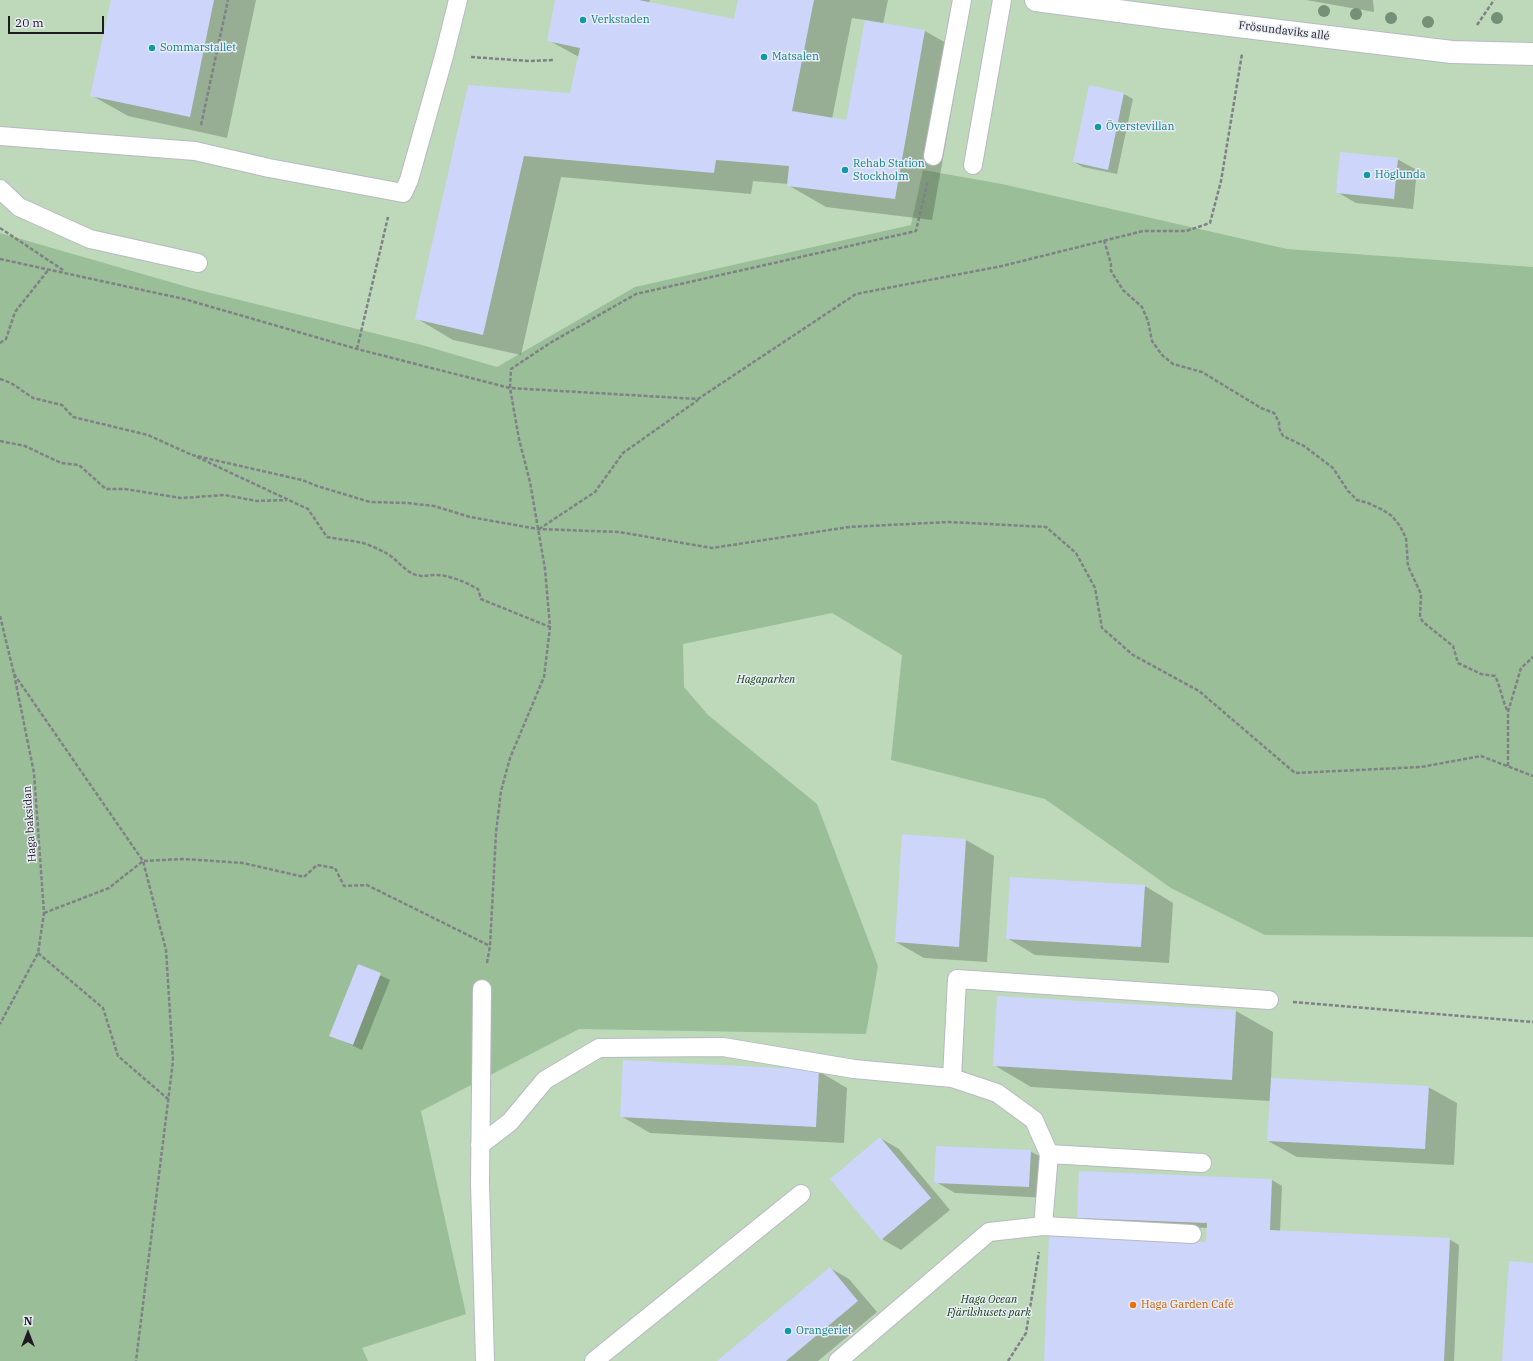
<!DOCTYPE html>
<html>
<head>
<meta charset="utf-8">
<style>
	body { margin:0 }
	#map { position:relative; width:1533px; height:1361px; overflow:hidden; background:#eaecf5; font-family:"IBM Plex Serif",serif }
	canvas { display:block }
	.north { position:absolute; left:8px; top:1313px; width:40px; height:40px; -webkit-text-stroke:3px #eaecf5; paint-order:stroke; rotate:0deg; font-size:11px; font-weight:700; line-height:16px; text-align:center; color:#1d1d21 }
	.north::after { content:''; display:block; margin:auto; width:14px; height:18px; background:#1d1d21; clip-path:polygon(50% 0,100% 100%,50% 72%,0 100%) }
	.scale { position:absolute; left:8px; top:16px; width:96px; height:18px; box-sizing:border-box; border:2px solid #1d1d21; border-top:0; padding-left:5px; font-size:12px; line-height:14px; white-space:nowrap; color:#1d1d21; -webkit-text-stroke:3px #eaecf5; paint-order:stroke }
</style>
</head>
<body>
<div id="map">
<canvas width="1533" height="1361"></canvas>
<div class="north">N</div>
<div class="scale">20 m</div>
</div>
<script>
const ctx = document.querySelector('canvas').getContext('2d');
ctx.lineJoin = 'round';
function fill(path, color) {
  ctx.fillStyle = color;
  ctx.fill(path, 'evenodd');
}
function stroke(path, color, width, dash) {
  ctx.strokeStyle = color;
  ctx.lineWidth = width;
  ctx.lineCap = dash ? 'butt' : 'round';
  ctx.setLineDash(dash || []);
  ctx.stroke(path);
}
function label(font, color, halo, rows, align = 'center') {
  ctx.font = font + ' "IBM Plex Serif",serif';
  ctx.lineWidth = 3;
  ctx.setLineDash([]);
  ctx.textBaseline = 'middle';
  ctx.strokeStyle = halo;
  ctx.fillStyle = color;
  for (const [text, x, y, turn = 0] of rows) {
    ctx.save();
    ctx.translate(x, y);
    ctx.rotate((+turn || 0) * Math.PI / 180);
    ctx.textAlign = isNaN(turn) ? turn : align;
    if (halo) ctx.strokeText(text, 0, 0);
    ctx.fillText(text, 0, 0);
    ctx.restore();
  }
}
const green = new Path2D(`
	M 0,0 L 1533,0 L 1533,1361 L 0,1361 Z`);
const forest = new Path2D(`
	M 923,170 L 1002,184 L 1287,249 L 1533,267 L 1533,937 L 1265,935 L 1171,888 L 1045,799 L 891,760 L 902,655 L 832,613 L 683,644 L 684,687 L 708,715 L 817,804 L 878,966 L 866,1034 L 579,1029 L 421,1111 L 466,1314 L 362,1348 L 368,1361 L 0,1361 L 0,233 L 191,288 L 422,345 L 497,367 L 635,287 L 911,225 Z`);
const shadow = new Path2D(`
	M 112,0 L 256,0 L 227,138 L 128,116 L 91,95 Z
	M 556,0 L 650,0 L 649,3 L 735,20 L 739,0 L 888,0 L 883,24 L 925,31 L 962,52 L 932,220 L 826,207 L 788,185 L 788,184 L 753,181 L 751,194 L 561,177 L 521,355 L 453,340 L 416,318 L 469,86 L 571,94 L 579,57 L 548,40 ZM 852,18 L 866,20 L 846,121 L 832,119 Z
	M 1306,0 L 1373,0 L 1374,12 Z
	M 1124,94 L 1133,99 L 1117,174 L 1083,167 L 1074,162 Z
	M 1397,159 L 1417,170 L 1413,209 L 1356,203 L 1337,192 Z
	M 903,835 L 966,840 L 994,856 L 987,962 L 924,958 L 896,942 Z
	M 1145,886 L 1173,903 L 1169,963 L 1035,955 L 1007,938 Z
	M 358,965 L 390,980 L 362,1050 L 330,1035 Z
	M 998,997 L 1236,1011 L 1273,1032 L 1271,1079 L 1428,1087 L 1457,1103 L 1454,1165 L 1297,1157 L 1268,1141 L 1270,1101 L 1031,1087 L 994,1065 Z
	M 818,1071 L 847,1088 L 844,1143 L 650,1133 L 621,1116 Z
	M 880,1138 L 899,1149 L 950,1210 L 901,1250 L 882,1239 Z
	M 1030,1151 L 1050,1162 L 1048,1198 L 955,1193 L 936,1182 Z
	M 1080,1172 L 1272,1180 L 1282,1186 L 1280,1232 L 1449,1239 L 1459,1245 L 1454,1361 L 1045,1361 L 1207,1243 L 1208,1228 L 1087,1223 L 1078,1218 Z
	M 830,1268 L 849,1279 L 877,1312 L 818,1361 L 719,1361 Z`);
const building = new Path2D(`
	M 111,0 L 214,0 L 190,117 L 90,96 Z
	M 555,0 L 639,0 L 734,19 L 738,0 L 814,0 L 792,111 L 846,120 L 865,20 L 925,30 L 895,199 L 787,186 L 789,166 L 716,160 L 714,173 L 524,156 L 483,335 L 415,319 L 468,85 L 570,93 L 580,48 L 547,41 Z
	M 1089,85 L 1124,93 L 1108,170 L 1073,162 Z
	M 1340,152 L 1398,158 L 1394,199 L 1336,193 Z
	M 902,834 L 966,839 L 959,947 L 895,942 Z
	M 1010,877 L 1145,885 L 1141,947 L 1006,939 Z
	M 358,964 L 381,973 L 353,1045 L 329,1036 Z
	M 997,996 L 1236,1010 L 1232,1080 L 993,1066 Z
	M 623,1060 L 819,1070 L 816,1127 L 620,1117 Z
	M 1271,1078 L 1429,1086 L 1425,1149 L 1267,1141 Z
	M 880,1137 L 931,1198 L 881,1240 L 830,1179 Z
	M 936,1146 L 1031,1150 L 1029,1187 L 934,1183 Z
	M 1079,1171 L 1272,1179 L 1270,1230 L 1450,1238 L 1444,1361 L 1044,1361 L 1049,1235 L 1206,1242 L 1207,1223 L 1077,1218 Z
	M 1509,1261 L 1533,1263 L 1533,1361 L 1502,1361 Z
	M 830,1267 L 858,1301 L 786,1361 L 717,1361 Z`);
const path = new Path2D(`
	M 1477,25 L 1494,0
	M 471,57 L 529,61 L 554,60
	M 201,125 L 228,0
	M 0,228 L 63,270
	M 1104,240 L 1111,264 L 1111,271 L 1123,290 L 1142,307 L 1148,321 L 1152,341 L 1162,355 L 1173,364 L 1202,372 L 1261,408 L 1274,413 L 1279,422 L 1279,428 L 1283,436 L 1304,446 L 1333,468 L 1348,491 L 1357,500 L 1368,503 L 1383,510 L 1392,516 L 1400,526 L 1406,538 L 1408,566 L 1421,594 L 1420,617 L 1423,622 L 1453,646 L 1458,663 L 1481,674 L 1495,676 C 1501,688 1502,700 1508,712
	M 0,259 L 184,299 L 357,349 L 510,388 L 698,399 L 856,294 L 1002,266 L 1143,231 L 1186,231 L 1210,223 L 1221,181 L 1242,54
	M 0,343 L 6,339 L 15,312 L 49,269
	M 357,349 L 388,217
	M 0,379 L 11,383 L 33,398 L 62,405 L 73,417 L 148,435 L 192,455
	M 0,441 L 25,446 L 61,463 L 79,465 L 106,489 L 125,489 L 181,498 L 225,495 L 257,501 L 287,500
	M 192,455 L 302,480 L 317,486 L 370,502 L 407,503 L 434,506 L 470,517 L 538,529 L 619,532 L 712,548 L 849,527 L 949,522 L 1046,527 L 1076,553 L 1095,588 L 1102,628 L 1133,655 L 1199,691 L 1295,773 L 1421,767 L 1481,756 L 1533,776
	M 197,457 L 308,509 L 327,537 C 337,539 348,540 358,542 C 366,543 378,549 386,553 C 397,559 404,571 416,575 C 423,577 428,575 435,575 C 450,575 465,582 478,589 L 481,599 L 550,627
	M 539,529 L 595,492 L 623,453 L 698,400
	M 0,616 L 14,674 L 34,773 L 44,913 L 38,953 L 0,1024
	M 14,674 L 143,861 L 166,950 L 173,1061 L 136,1361
	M 1508,766 L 1508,712 L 1521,668 L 1533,657
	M 44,913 L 109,888 L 143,861 L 184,859 L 243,863 L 304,877 L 317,865 L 335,868 L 344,886 L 367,885 L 490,946
	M 38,953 L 103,1008 L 118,1056 L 168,1099
	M 487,963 L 490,946 L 496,833 L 501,791 L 510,758 L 544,677 L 550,627 L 545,569 L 530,482 L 519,439 L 510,388 L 511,369 L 550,343 L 636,294 L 916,231 L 928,180
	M 1293,1002 L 1533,1022
	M 1008,1361 L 1026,1333 L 1039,1252`);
const lane = new Path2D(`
	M 0,136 L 195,151 L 269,168 L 403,193 L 409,180 L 444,56 L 458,0
	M 933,156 L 962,0
	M 973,165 L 1002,0
	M 0,189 L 19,207 L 90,239 L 198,263
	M 482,989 L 480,1183 L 485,1361
	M 952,1078 L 957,979 L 1269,1000
	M 480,1145 L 510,1122 L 545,1080 L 599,1048 L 723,1047 L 854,1069 L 952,1078 L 997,1093 L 1034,1120 L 1049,1154 L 1043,1226 L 1192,1234
	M 1049,1154 L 1202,1163
	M 594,1361 L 801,1194
	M 838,1361 L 989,1232 L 1043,1226`);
const street = new Path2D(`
	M 1036,0 L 1164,17 L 1452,52 L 1533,54`);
const trees = [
	[1324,11],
	[1356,14],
	[1391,18],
	[1497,18],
	[1428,22]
];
const markers = [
	[583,20,4,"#0f9aa8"],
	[152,48,4,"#0f9aa8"],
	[764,57,4,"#0f9aa8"],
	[1098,127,4,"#0f9aa8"],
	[845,170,4,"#0f9aa8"],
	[1367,175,4,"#0f9aa8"],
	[1133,1305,4,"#e8710a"],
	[788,1331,4,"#0f9aa8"]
];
const cultureNames = [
	["Verkstaden",591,20],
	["Sommarstallet",160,48],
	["Matsalen",772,57],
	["Överstevillan",1106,127],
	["Rehab Station",853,164],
	["Stockholm",853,177],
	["Höglunda",1375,175],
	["Orangeriet",796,1331]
];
const streetNames = [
	["Frösundaviks allé",1284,31,7],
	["Haga baksidan",30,824,-94]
];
const parkNames = [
	["Hagaparken",766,680],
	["Haga Ocean",989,1300],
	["Fjärilshusets park",989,1313]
];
const foodNames = [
	["Haga Garden Café",1141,1305]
];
fill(green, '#bdd9ba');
fill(forest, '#9abe97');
fill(shadow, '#0003');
fill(building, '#cdd5fb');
stroke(lane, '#b7b9c2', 20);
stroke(street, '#b7b9c2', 24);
stroke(path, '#808187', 2.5, [4, 2]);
stroke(lane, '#fff', 18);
stroke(street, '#fff', 22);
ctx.fillStyle = '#749078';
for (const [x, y] of trees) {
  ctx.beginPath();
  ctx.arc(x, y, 6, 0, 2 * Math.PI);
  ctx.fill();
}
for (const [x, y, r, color] of markers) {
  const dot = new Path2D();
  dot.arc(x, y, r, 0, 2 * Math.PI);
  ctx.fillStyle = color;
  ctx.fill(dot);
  stroke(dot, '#eaecf5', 1.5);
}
label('11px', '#0d838f', '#eaecf5', cultureNames, 'left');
label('11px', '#1d1d21', '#eaecf5', streetNames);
label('italic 11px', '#134511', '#eaecf5', parkNames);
label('11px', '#c56008', '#eaecf5', foodNames, 'left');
</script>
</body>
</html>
